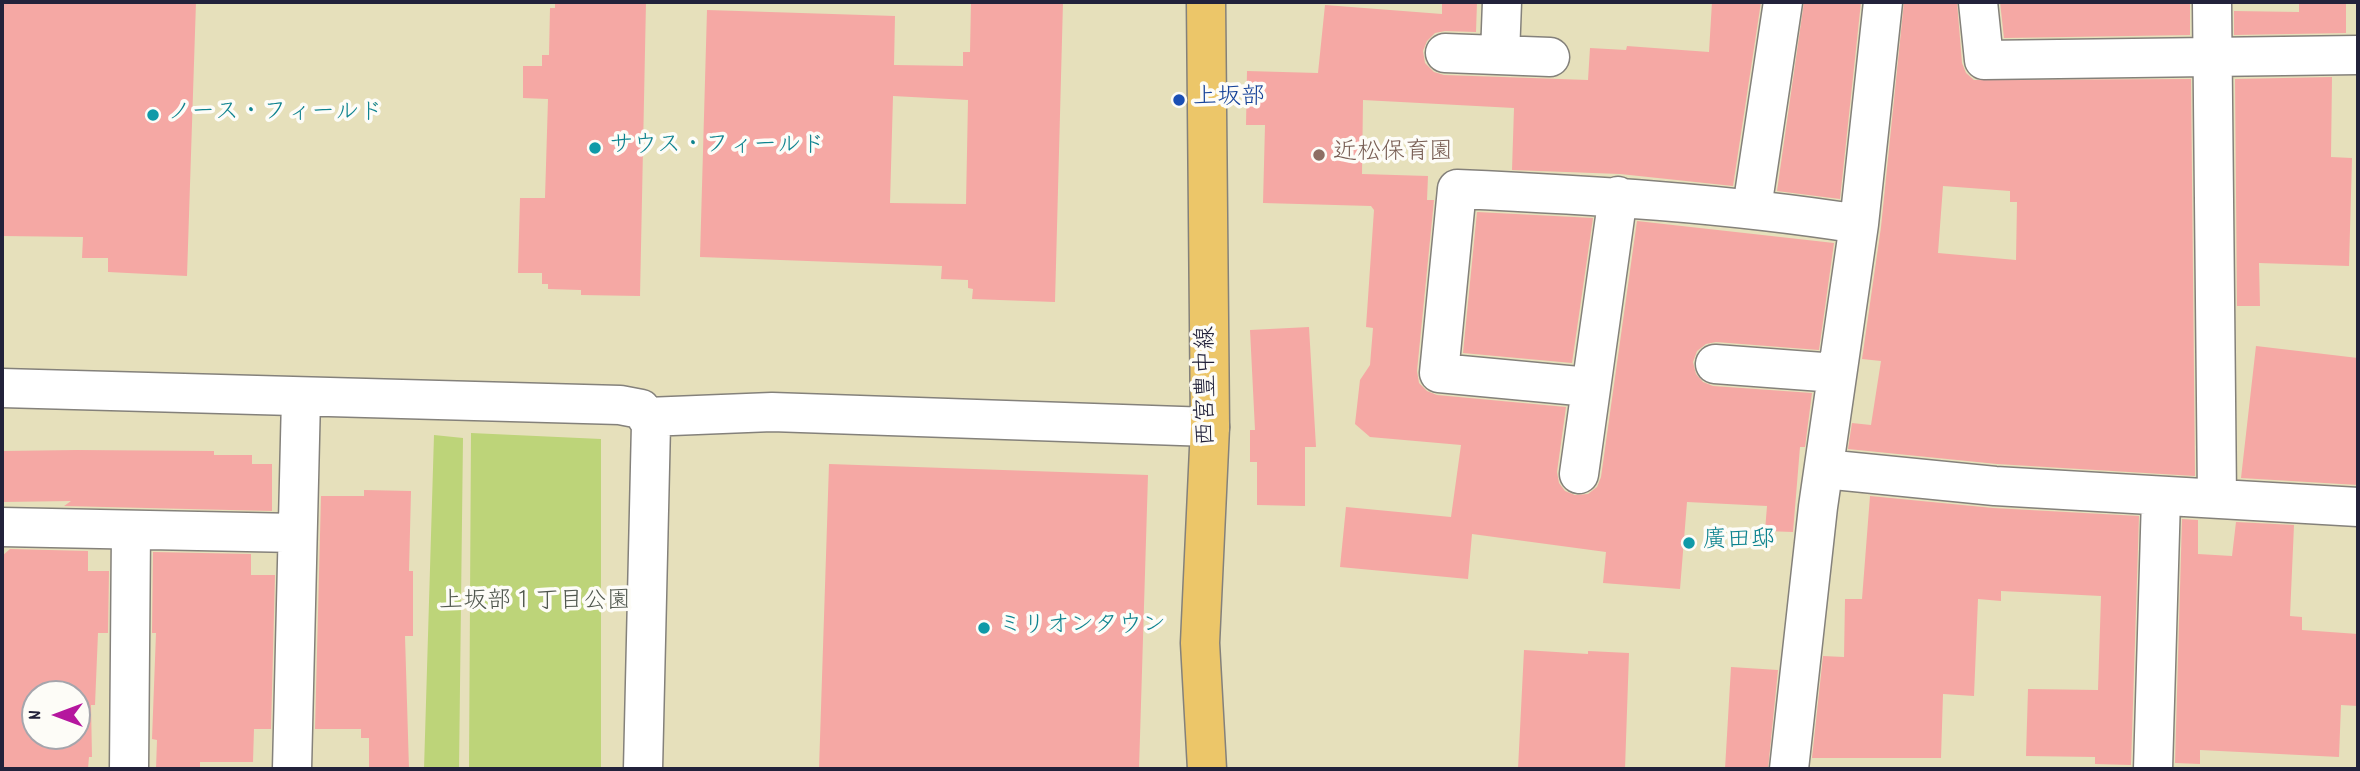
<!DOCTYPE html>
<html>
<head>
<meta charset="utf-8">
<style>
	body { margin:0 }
	#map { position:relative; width:2360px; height:771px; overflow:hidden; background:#e6e0bb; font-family:Dekko,sans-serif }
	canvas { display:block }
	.frame { position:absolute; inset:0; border:4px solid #22223b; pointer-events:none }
	.north { position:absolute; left:21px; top:680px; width:70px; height:70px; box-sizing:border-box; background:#fdfcf7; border:2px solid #a5a5ac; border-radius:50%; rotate:270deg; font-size:19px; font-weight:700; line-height:28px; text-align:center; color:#22223b }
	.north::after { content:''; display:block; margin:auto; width:24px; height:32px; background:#b5179e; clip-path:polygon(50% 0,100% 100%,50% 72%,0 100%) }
</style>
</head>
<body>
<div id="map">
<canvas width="2360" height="771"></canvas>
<div class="frame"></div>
<div class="north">N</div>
</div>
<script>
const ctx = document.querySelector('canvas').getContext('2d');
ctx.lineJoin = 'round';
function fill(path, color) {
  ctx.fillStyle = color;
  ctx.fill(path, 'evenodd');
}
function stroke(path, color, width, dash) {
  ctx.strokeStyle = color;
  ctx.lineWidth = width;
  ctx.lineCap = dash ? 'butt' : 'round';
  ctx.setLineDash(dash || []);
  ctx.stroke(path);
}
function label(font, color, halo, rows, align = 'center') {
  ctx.font = font + ' Dekko,"Klee One",sans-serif';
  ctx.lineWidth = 7;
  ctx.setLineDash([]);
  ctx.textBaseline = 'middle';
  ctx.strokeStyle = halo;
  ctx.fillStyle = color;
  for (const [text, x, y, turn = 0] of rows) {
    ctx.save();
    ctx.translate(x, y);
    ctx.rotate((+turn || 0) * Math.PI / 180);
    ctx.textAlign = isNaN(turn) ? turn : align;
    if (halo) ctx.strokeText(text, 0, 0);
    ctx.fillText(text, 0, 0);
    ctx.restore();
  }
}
const green = new Path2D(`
	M 471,433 L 601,439 L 601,769 L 469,769 Z
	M 434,435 L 463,438 L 459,769 L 424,769 Z`);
const building = new Path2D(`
	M 2,2 L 196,2 L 187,276 L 108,272 L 108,258 L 82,258 L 83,237 L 2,236 Z
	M 555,2 L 646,2 L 640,296 L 581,295 L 581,290 L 548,289 L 548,284 L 542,284 L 542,273 L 518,273 L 520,198 L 545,198 L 548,99 L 523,98 L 523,66 L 542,66 L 542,55 L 549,55 L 550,8 L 555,8 Z
	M 971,2 L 1063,2 L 1055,302 L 972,299 L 973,289 L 968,288 L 968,280 L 941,279 L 942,266 L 700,257 L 707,10 L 895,16 L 894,65 L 963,66 L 963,52 L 970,52 ZM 893,96 L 968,100 L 966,204 L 890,203 Z
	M 1442,2 L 1477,2 L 1476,32 L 1445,31 L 1435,33 L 1427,41 L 1423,51 L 1425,63 L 1434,72 L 1444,75 L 1588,80 L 1590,48 L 1626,50 L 1627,46 L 1709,52 L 1712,2 L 1761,2 L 1733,186 L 1620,174 L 1512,170 L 1514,108 L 1363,100 L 1362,174 L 1428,176 L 1427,200 L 1434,200 L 1417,371 L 1419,383 L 1427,391 L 1437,395 L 1566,407 L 1557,472 L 1559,483 L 1565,491 L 1575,495 L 1588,494 L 1597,487 L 1601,477 L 1637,221 L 1834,243 L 1819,350 L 1716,342 L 1706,344 L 1697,351 L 1693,362 L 1696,374 L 1703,382 L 1713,386 L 1812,393 L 1805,447 L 1800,447 L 1793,532 L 1765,531 L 1767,506 L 1687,502 L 1680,589 L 1603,583 L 1606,552 L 1472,534 L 1468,579 L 1340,567 L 1346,507 L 1451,517 L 1461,445 L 1370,437 L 1355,424 L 1360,380 L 1370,365 L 1373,328 L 1366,327 L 1374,210 L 1371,206 L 1263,203 L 1265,125 L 1246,125 L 1247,71 L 1318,73 L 1325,5 L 1442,14 Z
	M 1804,2 L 1861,2 L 1840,199 L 1777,191 Z
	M 1904,2 L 1957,2 L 1962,63 L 1966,73 L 1974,80 L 2191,79 L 2195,476 L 1997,464 L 1848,449 L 1852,423 L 1871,425 L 1881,361 L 1862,359 L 1881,227 ZM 1943,186 L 2010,191 L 2010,202 L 2017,202 L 2016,260 L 1938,253 Z
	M 2000,2 L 2190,2 L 2190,35 L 2004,38 Z
	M 2299,4 L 2346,4 L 2346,33 L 2234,35 L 2234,11 L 2299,12 Z
	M 2332,77 L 2331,157 L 2352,158 L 2349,266 L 2259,263 L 2260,306 L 2237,306 L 2235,79 Z
	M 1477,212 L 1593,218 L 1572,363 L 1463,353 Z
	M 1309,327 L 1316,447 L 1305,447 L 1305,506 L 1257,505 L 1257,462 L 1250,462 L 1250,430 L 1255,430 L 1250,330 Z
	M 2256,346 L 2358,358 L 2358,485 L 2241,478 Z
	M 77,450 L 214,451 L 214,455 L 252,455 L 252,464 L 272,464 L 272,511 L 64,506 L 71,501 L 2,502 L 2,451 Z
	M 829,464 L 1148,475 L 1139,769 L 819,769 Z
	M 364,490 L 411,491 L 409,571 L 413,571 L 413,636 L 405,636 L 409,769 L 369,769 L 369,738 L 361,738 L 361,729 L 315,729 L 321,496 L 364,496 Z
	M 1870,496 L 1993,508 L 2139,516 L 2131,765 L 2095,764 L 2095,757 L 2026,756 L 2028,689 L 2098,690 L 2101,596 L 2001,591 L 2001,601 L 1978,599 L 1974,696 L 1943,694 L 1941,758 L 1812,758 L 1823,656 L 1844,657 L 1845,599 L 1862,599 Z
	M 2182,519 L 2198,520 L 2198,554 L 2232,556 L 2236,522 L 2294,525 L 2290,616 L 2302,617 L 2302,630 L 2358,634 L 2358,706 L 2341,705 L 2339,757 L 2200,750 L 2200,764 L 2175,763 Z
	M 10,549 L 88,551 L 88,571 L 109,571 L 108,633 L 98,633 L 95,705 L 91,705 L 92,757 L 89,757 L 88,769 L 2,769 L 2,556 ZM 35,694 L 77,694 L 77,736 L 35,736 Z
	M 153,552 L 251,554 L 251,575 L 275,575 L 271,729 L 254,729 L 253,762 L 200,762 L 200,769 L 156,769 L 157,740 L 152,739 L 156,633 L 152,633 Z
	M 1524,650 L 1588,654 L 1588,651 L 1629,653 L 1625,769 L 1518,769 Z
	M 1731,667 L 1778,670 L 1768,769 L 1725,769 Z`);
const minor = new Path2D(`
	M 1978,2 L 1984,60 L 2358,55
	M 2212,2 L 2217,498
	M 1445,53 L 1550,57
	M 1500,55 L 1502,2
	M 1752,208 L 1783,2
	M 1715,364 L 1836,373
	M 1589,387 L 1439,373 L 1457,189 C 1592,195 1725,203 1859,224
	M 2,388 L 620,405 L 641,409 L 651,424 L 643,769
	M 647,417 L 772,412 L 1210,427
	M 1824,469 L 1995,486 L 2358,507
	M 1579,474 L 1618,196
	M 2,527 L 296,533
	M 129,769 L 131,531
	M 292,769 L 301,398
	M 1789,769 L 1818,507 L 1859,224 L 1883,2
	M 2153,769 L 2161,498`);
const major = new Path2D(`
	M 1206,2 L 1210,427 L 1200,643 L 1207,769`);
const markers = [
	[1179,100,7,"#1a4fb4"],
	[153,115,7,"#0f9aa8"],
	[595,148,7,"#0f9aa8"],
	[1319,155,7,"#8d6e63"],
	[1689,543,7,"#0f9aa8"],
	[984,628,7,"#0f9aa8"]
];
const transitNames = [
	["上坂部",1193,100]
];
const cultureNames = [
	["ノース・フィールド",167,115],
	["サウス・フィールド",609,148],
	["廣田邸",1703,543],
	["ミリオンタウン",998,628]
];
const educationNames = [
	["近松保育園",1333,155]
];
const streetNames = [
	["西宮豊中線",1209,386,-90]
];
const parkNames = [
	["上坂部１丁目公園",535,604]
];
fill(green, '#bdd479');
fill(building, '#f5a8a4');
stroke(minor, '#84817b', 41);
stroke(major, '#84817b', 41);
stroke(minor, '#fff', 38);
stroke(major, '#ecc669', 38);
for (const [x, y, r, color] of markers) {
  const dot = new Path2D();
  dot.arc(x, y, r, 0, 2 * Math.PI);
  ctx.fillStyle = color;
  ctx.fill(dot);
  stroke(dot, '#fdfcf7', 2.5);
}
label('24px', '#164399', '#fdfcf7', transitNames, 'left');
label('24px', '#0d838f', '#fdfcf7', cultureNames, 'left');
label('24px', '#785e54', '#fdfcf7', educationNames, 'left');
label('24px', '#22223b', '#fdfcf7', streetNames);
label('24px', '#50574e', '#fdfcf7', parkNames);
</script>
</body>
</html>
